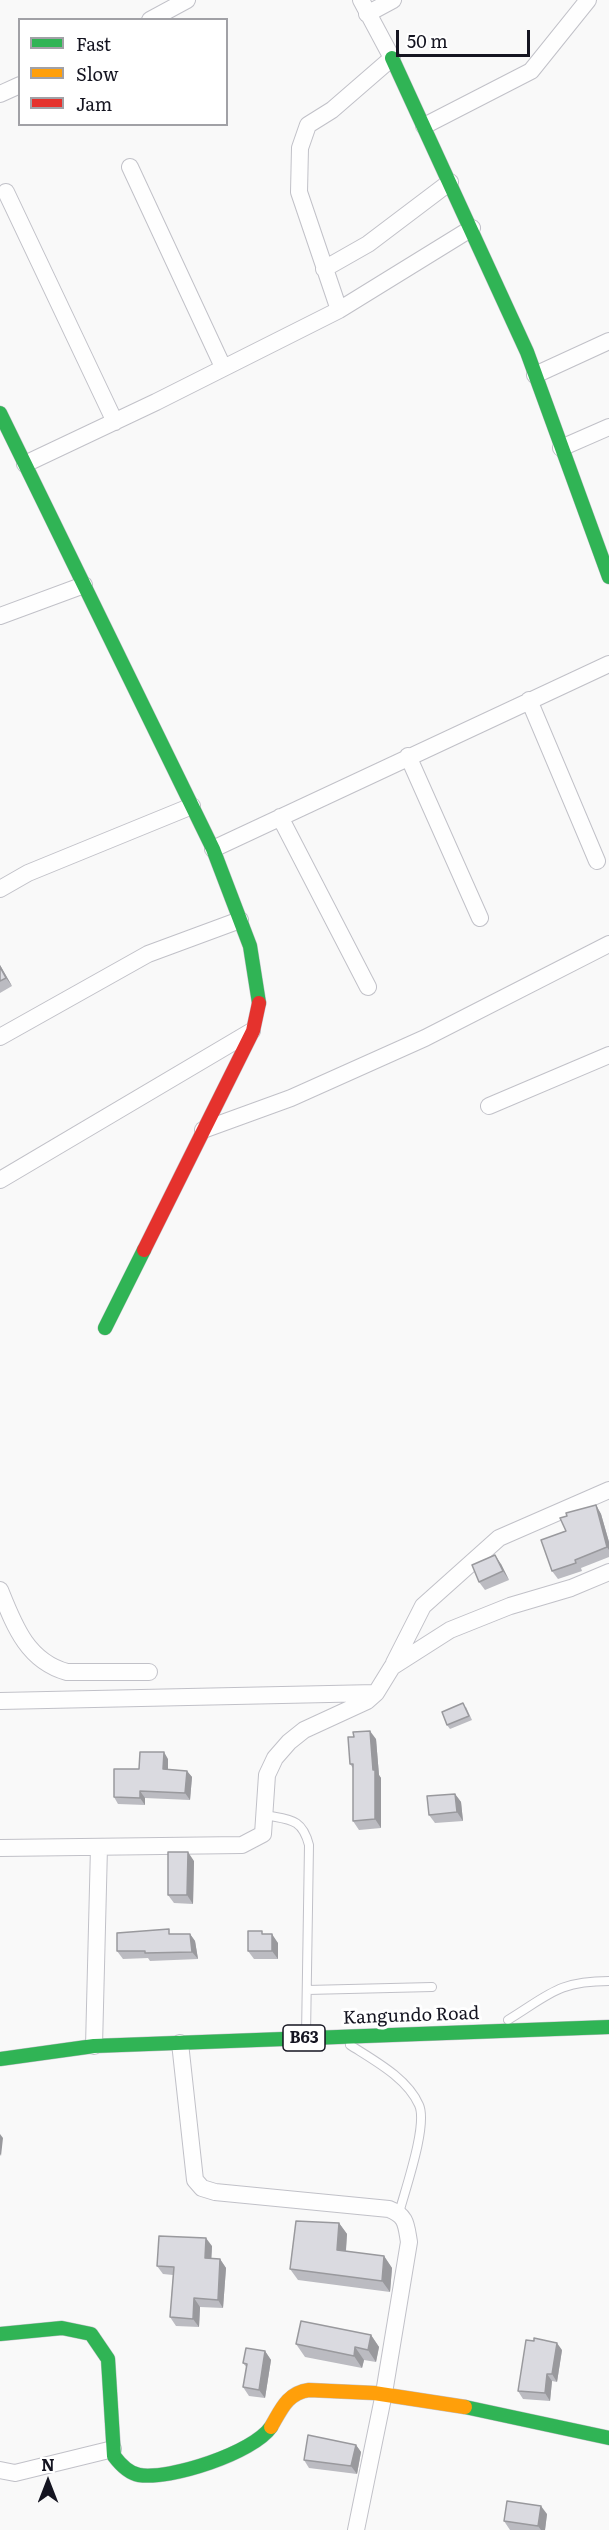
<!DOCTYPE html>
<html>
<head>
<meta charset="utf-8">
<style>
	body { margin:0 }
	#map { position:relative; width:609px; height:2530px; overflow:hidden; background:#f9f9f9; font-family:Literata,serif }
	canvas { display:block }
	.legend { position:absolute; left:18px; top:18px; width:210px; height:108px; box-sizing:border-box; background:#fff; border:2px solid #a1a1a6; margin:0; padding:8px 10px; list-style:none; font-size:18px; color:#151521 }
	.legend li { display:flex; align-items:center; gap:12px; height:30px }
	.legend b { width:30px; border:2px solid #a1a1a6 }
	.north { position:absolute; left:18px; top:2452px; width:60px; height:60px; -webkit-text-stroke:4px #fff; paint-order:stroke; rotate:0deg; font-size:16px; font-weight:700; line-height:24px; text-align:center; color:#151521 }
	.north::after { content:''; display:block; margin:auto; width:21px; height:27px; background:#151521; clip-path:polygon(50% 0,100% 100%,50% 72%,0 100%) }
	.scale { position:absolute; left:396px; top:30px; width:134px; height:27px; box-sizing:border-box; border:3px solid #151521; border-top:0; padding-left:8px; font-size:18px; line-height:21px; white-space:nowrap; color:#151521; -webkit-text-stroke:4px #fff; paint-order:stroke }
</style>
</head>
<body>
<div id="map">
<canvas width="609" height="2530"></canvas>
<ul class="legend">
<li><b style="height:8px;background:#30b455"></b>Fast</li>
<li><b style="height:8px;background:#ff9f0a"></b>Slow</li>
<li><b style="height:8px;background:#e5322d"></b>Jam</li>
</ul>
<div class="north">N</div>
<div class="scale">50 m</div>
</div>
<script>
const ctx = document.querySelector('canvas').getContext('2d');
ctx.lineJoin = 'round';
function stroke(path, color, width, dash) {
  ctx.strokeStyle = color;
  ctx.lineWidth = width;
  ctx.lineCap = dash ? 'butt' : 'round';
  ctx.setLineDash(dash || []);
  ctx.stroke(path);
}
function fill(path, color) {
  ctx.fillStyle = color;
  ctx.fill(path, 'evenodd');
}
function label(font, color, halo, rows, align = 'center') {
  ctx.font = font + ' Literata,serif';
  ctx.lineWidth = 6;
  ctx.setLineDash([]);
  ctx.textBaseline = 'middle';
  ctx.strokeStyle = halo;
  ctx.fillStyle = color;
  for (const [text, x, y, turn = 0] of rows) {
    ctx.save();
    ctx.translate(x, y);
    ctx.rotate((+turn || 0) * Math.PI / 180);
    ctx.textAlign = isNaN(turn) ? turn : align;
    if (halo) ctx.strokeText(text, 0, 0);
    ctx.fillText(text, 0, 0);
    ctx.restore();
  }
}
const lane = new Path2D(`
	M 265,1815 C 290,1820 302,1818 309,1845 L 306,2035
	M 307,1990 L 432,1987
	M 508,2020 C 549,1995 558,1981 609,1981
	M 350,2045 C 375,2061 407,2078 419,2105 C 428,2125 405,2190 399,2213`);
const street = new Path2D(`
	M 367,14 L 393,0
	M 150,20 L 187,0
	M 0,94 L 20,85
	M 424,126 L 531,71 L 588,0
	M 130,167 L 223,367
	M 6,192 L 115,422
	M 324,269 L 368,244 L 450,182
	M 339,310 L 299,192 L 300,148 L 308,125 L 332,110 L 392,58 L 361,0
	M 535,375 L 609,341
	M 561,448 L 609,427
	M 25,464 L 156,402 L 339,310 L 472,228
	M 0,616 L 84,585
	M 529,700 L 597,861
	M 408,756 L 480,918
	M 280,817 L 368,987
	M 213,849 L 609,664
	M 0,889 L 28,873 L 192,806
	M 0,1037 L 148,954 L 240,920
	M 489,1106 L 609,1055
	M 203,1130 L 291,1098 L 425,1038 L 609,944
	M 0,1180 L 252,1031
	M 0,1590 C 14,1625 27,1661 67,1672 L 149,1672
	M 394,1663 L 423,1606 L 499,1538 L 609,1490
	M 0,1701 L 376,1693
	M 0,1848 L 242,1845 L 263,1834 L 267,1775 L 275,1758 L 289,1742 L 304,1730 L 367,1701 L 376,1693 L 392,1667 L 450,1630 L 510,1606 L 571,1588 L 609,1572
	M 180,2043 L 195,2180 L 202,2188 L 215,2192 L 389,2209 C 407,2216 406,2225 409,2242 L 384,2393 L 356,2530
	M 94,2046 L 99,1847
	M 0,2470 L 15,2473 L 113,2449`);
const fast = new Path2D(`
	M 392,58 L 527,352 L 609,577
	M 0,413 L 213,849 L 250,946 L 259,1003
	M 105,1328 L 144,1250
	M 0,2059 L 94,2046 L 609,2027
	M 0,2334 L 62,2328 L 91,2334 L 108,2359 L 114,2456 C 120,2464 128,2473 139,2475 C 170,2480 253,2453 271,2427
	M 465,2407 L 609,2438`);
const slow = new Path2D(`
	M 271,2427 C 281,2410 287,2393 309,2390 L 374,2393 L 465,2407`);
const jam = new Path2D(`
	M 144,1250 L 253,1031 L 259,1003`);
const wall = new Path2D(`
	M 0,965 L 12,986 L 0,993 Z
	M 596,1505 L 601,1514 L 609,1542 L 609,1557 L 581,1568 L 582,1571 L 558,1579 L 552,1571 L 566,1531 Z
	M 501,1564 L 509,1580 L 485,1590 L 479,1582 Z
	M 466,1707 L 472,1720 L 450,1729 L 447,1725 Z
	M 354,1737 L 376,1739 L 379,1775 L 381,1778 L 381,1828 L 359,1830 L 353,1821 L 353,1768 L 350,1764 Z
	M 168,1759 L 168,1769 L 187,1771 L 192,1777 L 190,1800 L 145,1798 L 145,1805 L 118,1804 L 114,1797 L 139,1769 Z
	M 455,1794 L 461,1802 L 463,1821 L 435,1823 L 429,1815 Z
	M 194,1861 L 193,1904 L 174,1903 L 168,1895 Z
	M 172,1934 L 190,1934 L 195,1941 L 198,1959 L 150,1961 L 148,1958 L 123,1959 L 117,1951 Z
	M 264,1934 L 278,1943 L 278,1959 L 254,1959 L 248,1951 Z
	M 339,2223 L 347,2234 L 346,2251 L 384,2256 L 392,2268 L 390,2292 L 298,2280 L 290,2269 Z
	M 212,2246 L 211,2259 L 220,2259 L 226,2268 L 223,2308 L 200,2307 L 199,2327 L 176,2326 L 170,2317 L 173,2275 L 163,2274 L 157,2266 Z
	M 371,2335 L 379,2347 L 376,2362 L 364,2360 L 362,2368 L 305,2357 L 296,2344 Z
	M 562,2350 L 557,2382 L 552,2381 L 550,2401 L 523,2399 L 518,2391 Z
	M 265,2351 L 271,2360 L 265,2398 L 249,2396 L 243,2387 L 247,2368 L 243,2363 Z
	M 356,2445 L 361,2452 L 357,2474 L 309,2468 L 304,2460 Z
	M 547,2514 L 545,2530 L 510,2530 L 504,2521 Z`);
const shadedWall = new Path2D(`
	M 0,965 L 12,986 L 6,978 L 0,967 Z
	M 596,1505 L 601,1514 L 609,1542 L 609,1550 L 607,1547 Z
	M 495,1555 L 501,1564 L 509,1580 L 503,1571 Z
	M 370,1731 L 376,1739 L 379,1775 L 381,1778 L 381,1828 L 375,1819 Z
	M 164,1752 L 168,1759 L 168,1776 L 163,1769 Z
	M 187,1771 L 192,1777 L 190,1800 L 185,1793 Z
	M 140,1791 L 145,1798 L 145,1805 L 140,1798 Z
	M 455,1794 L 461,1802 L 463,1821 L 457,1812 Z
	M 188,1852 L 194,1861 L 193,1904 L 187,1895 Z
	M 190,1934 L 195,1941 L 198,1959 L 192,1952 Z
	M 272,1934 L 278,1943 L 278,1959 L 272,1951 Z
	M 0,2134 L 3,2138 L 1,2156 L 0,2154 Z
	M 339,2223 L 347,2234 L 345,2262 L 337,2250 Z
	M 206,2238 L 212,2246 L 211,2267 L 205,2258 Z
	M 384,2256 L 392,2268 L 390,2292 L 382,2281 Z
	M 220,2259 L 226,2268 L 223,2308 L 218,2300 Z
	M 194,2298 L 200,2307 L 199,2327 L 193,2319 Z
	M 371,2335 L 379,2347 L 376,2362 L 368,2350 Z
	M 557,2343 L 562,2350 L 557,2382 L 552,2374 Z
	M 355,2347 L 364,2360 L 362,2368 L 354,2356 Z
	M 265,2351 L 271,2360 L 265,2398 L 259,2390 Z
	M 547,2374 L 552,2381 L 550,2401 L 545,2393 Z
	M 356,2445 L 361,2452 L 357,2474 L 351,2466 Z
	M 541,2506 L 547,2514 L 545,2530 L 541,2530 L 538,2526 Z`);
const building = new Path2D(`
	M 0,967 L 6,978 L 0,981 Z
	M 596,1505 L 607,1547 L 575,1560 L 576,1563 L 552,1571 L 541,1540 L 566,1531 L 560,1518 L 567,1516 L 566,1513 Z
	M 495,1555 L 503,1571 L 479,1582 L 472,1565 Z
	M 463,1703 L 469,1716 L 447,1725 L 442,1712 Z
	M 370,1731 L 373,1770 L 375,1770 L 375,1819 L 353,1821 L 353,1764 L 350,1764 L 348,1737 L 354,1737 L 353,1732 Z
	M 140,1752 L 164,1752 L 163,1769 L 187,1771 L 185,1793 L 140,1791 L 140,1798 L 114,1797 L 114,1769 L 139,1769 Z
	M 455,1794 L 457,1812 L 429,1815 L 427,1796 Z
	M 168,1852 L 188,1852 L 187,1895 L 168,1895 Z
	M 169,1929 L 169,1934 L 190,1934 L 192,1952 L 145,1953 L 145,1951 L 117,1951 L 117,1933 Z
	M 248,1931 L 262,1931 L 262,1934 L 272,1934 L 272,1951 L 248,1951 Z
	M 296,2221 L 339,2223 L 337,2250 L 384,2256 L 382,2281 L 290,2269 Z
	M 159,2236 L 206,2238 L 205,2258 L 220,2259 L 218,2300 L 194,2298 L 193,2319 L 170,2317 L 174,2267 L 157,2266 Z
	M 301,2321 L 371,2335 L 368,2350 L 355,2347 L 354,2356 L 296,2344 Z
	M 534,2338 L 557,2343 L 552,2374 L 547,2374 L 545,2393 L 518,2391 L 526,2340 L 534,2341 Z
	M 246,2348 L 265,2351 L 259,2390 L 243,2387 L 247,2364 L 243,2363 Z
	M 308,2435 L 356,2445 L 351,2466 L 304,2460 Z
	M 507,2501 L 541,2506 L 538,2526 L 504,2521 Z`);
const shields = [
	[304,2038,42]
];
const shieldNames = [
	["B63",304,2038]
];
const streetNames = [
	["Kangundo Road",411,2016,-2]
];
stroke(lane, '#c1c1c8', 10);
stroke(street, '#c1c1c8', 18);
stroke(fast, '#c1c1c8', 15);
stroke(slow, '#c1c1c8', 15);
stroke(jam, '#c1c1c8', 15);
stroke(lane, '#fefefe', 8);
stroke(street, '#fefefe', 16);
stroke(fast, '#30b455', 14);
stroke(slow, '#ff9f0a', 14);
stroke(jam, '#e5322d', 14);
fill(wall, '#bbbbc1');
fill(shadedWall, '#99999d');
fill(building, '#dadae0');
stroke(building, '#99999d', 1.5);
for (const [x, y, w] of shields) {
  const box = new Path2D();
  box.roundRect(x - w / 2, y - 13, w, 26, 4.5);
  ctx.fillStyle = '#fff';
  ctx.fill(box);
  stroke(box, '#151521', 1.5);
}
label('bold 16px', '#151521', null, shieldNames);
label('18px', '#151521', '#fff', streetNames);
</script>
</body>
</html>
